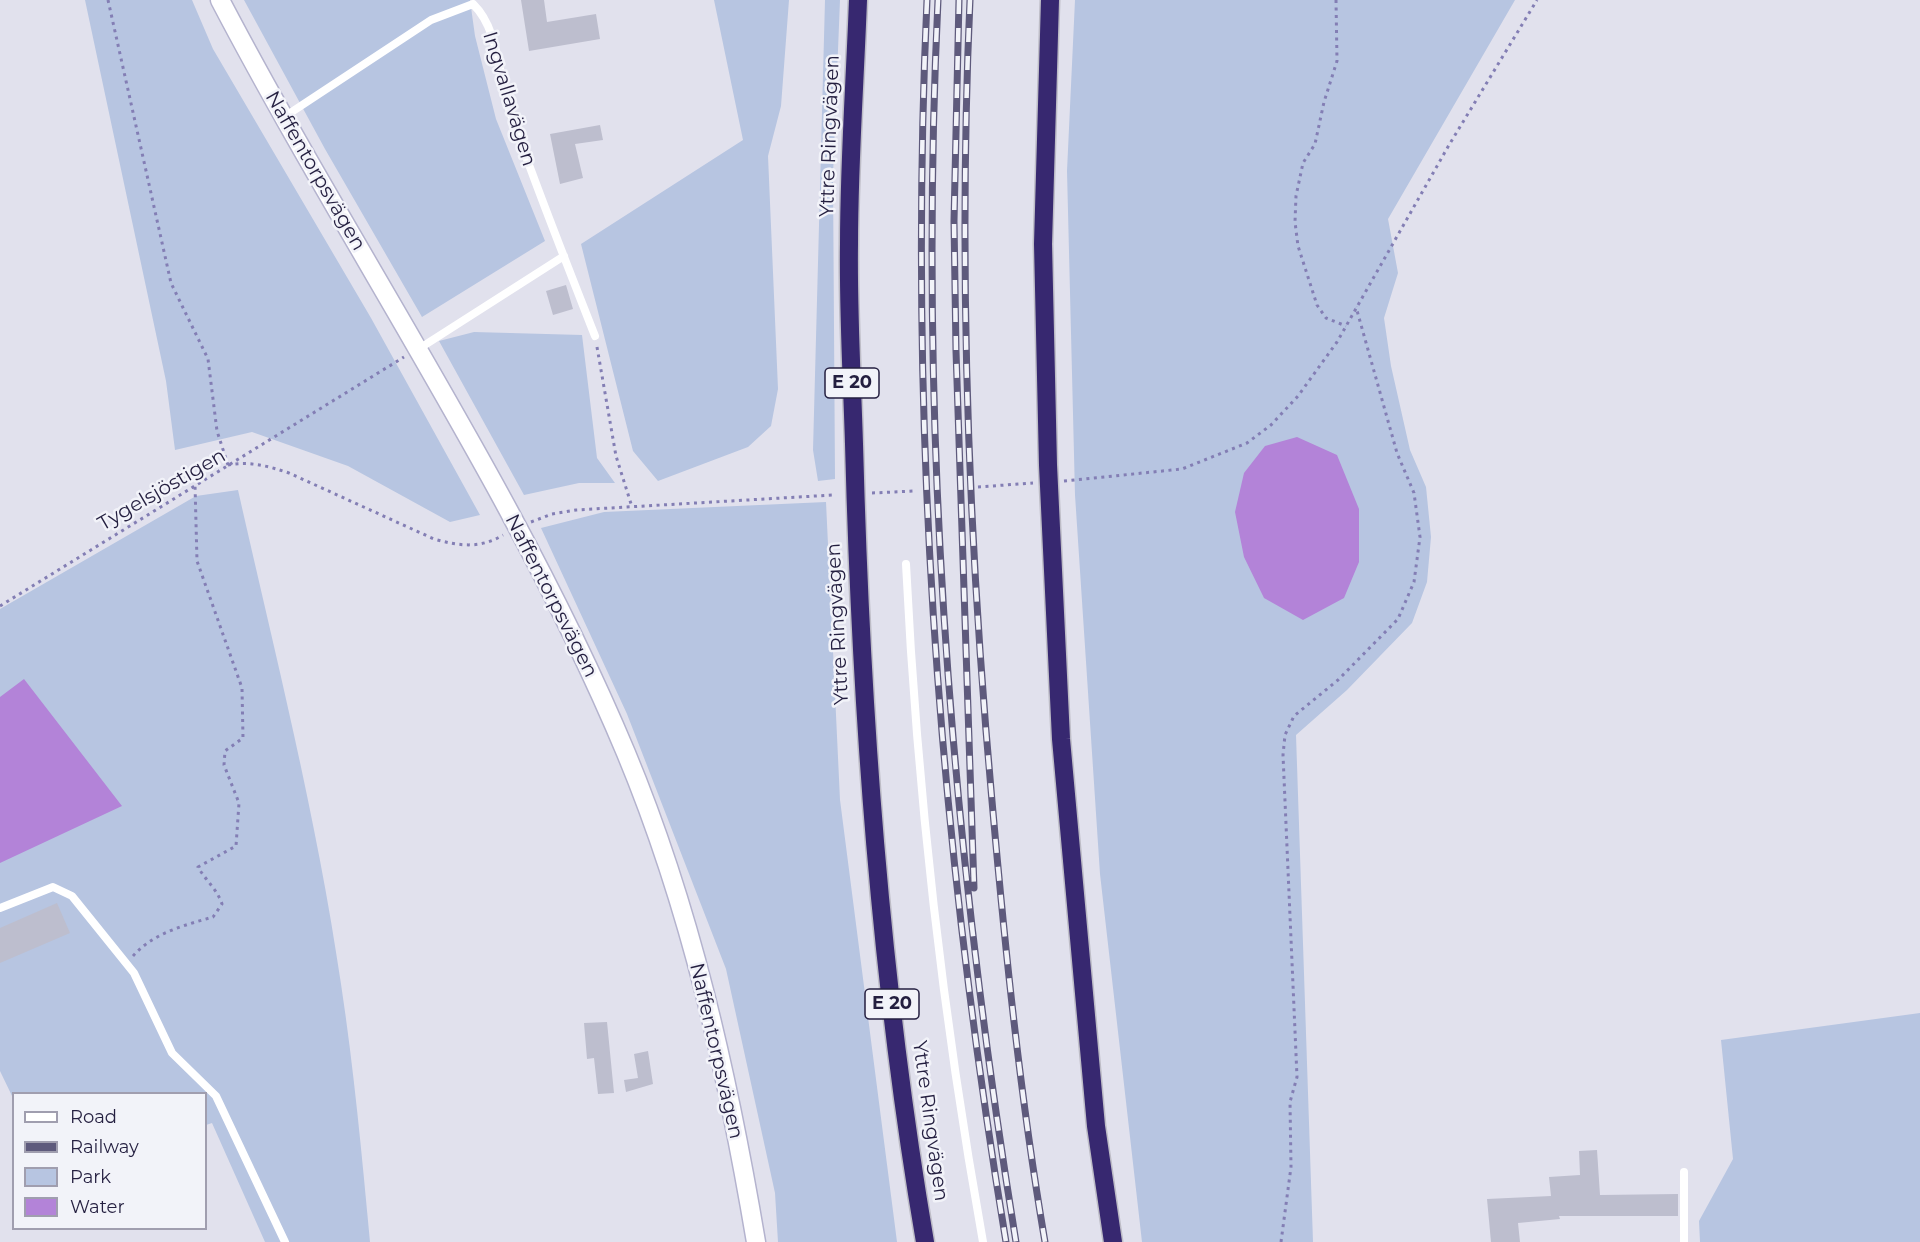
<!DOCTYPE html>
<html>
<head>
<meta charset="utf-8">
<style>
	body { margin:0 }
	#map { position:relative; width:1920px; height:1242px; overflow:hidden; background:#e1e1ed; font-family:Montserrat,sans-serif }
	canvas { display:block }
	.legend { position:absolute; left:12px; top:1092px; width:195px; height:138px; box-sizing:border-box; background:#f2f3f9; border:2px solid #a09eaf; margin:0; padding:8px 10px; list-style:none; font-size:18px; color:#241f40 }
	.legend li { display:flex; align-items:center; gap:12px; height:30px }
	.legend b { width:30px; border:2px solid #a09eaf }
</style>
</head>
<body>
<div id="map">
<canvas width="1920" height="1242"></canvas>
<ul class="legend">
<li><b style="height:8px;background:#fff"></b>Road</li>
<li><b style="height:8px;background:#5e5a7c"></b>Railway</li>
<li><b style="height:16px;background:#b7c5e1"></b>Park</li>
<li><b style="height:16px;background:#b383d8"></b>Water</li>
</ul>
</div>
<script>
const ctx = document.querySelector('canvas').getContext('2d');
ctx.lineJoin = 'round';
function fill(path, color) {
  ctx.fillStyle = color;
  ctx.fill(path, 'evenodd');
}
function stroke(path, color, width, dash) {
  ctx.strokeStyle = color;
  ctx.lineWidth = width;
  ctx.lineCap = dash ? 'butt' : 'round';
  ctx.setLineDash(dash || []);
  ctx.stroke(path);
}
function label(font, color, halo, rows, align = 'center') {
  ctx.font = font + ' Montserrat,sans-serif';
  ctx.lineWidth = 5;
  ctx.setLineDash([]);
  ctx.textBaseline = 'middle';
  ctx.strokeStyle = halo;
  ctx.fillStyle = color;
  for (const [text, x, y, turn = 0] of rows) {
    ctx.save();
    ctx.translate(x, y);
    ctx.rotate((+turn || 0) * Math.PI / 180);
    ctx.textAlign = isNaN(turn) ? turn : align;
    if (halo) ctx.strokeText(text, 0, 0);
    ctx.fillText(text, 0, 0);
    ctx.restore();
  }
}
const green = new Path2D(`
	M 85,0 L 192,0 L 213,49 L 371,318 L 480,515 L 450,522 L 348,466 L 252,432 L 175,450 L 166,381 Z
	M 244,0 L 470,0 L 475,36 L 496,119 L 545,241 L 422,317 L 325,149 Z
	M 714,0 L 789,0 L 781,106 L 768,156 L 778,389 L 771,426 L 748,447 L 658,481 L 633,451 L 581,244 L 743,140 Z
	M 825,0 L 840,0 L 833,175 L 835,479 L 818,481 L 813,450 Z
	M 1075,0 L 1515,0 L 1388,219 L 1398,273 L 1384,318 L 1391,366 L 1410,450 L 1426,487 L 1431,537 L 1427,582 L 1412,623 L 1347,690 L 1296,735 L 1313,1242 L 1142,1242 L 1100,874 L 1075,495 L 1067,171 Z
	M 474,332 L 582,335 L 597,458 L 615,483 L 579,483 L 524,495 L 439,341 Z
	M 238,490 C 275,654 317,818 341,984 C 354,1070 362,1156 370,1242 L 265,1242 L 212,1123 L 206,1125 L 206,1094 L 14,1094 L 13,1098 L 0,1071 L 0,609 L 196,496 Z
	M 826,502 L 840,800 L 897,1242 L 778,1242 L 775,1193 L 726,969 L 627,714 L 541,528 L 604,512 Z
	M 1920,1013 L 1920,1242 L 1700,1242 L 1699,1221 L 1733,1159 L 1721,1040 Z`);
const water = new Path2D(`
	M 1297,437 L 1337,455 L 1359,509 L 1359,562 L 1344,598 L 1303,620 L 1264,598 L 1244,557 L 1235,512 L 1244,473 L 1265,446 Z
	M 24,679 L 122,806 L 0,863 L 0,697 Z`);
const building = new Path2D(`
	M 521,0 L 544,0 L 547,22 L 596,14 L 600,39 L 529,51 Z
	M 600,125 L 603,140 L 575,144 L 583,178 L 560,184 L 550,134 Z
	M 566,285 L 573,309 L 553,315 L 546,291 Z
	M 57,903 L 70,933 L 0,963 L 0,928 Z
	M 607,1022 L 614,1093 L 598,1094 L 594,1058 L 587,1059 L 584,1023 Z
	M 648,1051 L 653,1084 L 626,1092 L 624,1080 L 638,1078 L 634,1054 Z
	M 1597,1150 L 1600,1195 L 1678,1194 L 1678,1216 L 1559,1216 L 1560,1219 L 1518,1223 L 1520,1242 L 1491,1242 L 1487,1199 L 1551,1196 L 1549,1177 L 1580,1175 L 1579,1151 Z`);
const path = new Path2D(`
	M 108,0 L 171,283 L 208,359 L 217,431 L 228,465
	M 1336,0 L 1337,61 L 1324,102 L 1315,144 L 1303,163 L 1296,196 L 1295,222 L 1298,246 L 1317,305 L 1326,318 L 1346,326
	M 597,347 L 616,456 L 632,507
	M 228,465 C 250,461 268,466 289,473 L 434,539 C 459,546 480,549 503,535
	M 1064,481 L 1182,469 L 1247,443 L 1271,425 L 1298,396 L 1337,342 L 1449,145 L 1537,0
	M 978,487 L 1033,483
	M 872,493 L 915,491
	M 531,522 L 552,514 L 576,510 L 833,495
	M 0,606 L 404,357
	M 133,956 C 153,933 185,925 213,917 L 222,904 C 217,889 206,881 198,867 L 236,846 L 239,803 L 224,765 L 225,751 L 243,738 L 242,688 L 197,561 L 195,485
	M 1281,1242 L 1291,1167 L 1290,1102 L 1297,1077 L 1283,755 L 1285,735 L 1294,716 L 1338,680 L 1398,619 L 1414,582 L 1420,537 L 1414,493 L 1397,453 L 1356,307`);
const lane = new Path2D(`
	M 284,117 L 431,20 L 473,4 C 500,30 498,78 510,112 C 536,187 566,262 595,336
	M 417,350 L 564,256
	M 906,564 C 917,790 943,1019 983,1242
	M 0,908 L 53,887 L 72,896 L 134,973 L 172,1053 L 216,1096 L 285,1242
	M 1684,1242 L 1684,1172`);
const secondary = new Path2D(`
	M 220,0 C 352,252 516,490 626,753 C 691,909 728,1076 756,1242`);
const highway = new Path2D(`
	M 858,0 C 855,81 849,163 849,244 C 848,311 852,378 854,444 C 861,711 880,979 925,1242
	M 1050,0 L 1043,244 L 1048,465 L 1061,739 L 1096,1126 L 1113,1242`);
const rail = new Path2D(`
	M 927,0 C 908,416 938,832 1006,1242
	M 938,0 C 918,416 949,831 1016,1242
	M 959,0 L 954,221 L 956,351 L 974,888
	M 970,0 C 958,267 968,535 992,801 C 1005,948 1020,1096 1045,1242`);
const shields = [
	[852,383,54],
	[892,1004,54]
];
const shieldNames = [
	["E 20",852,383],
	["E 20",892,1004]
];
const streetNames = [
	["Ingvallavägen",509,99,73],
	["Yttre Ringvägen",830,136,-88],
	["Naffentorpsvägen",315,171,60],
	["Tygelsjöstigen",162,490,-30],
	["Naffentorpsvägen",551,596,63],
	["Yttre Ringvägen",838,624,-93],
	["Naffentorpsvägen",716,1051,77],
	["Yttre Ringvägen",930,1121,82]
];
fill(green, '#b7c5e1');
fill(water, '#b383d8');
fill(building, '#bdbece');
stroke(secondary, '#b4b3ce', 21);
stroke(highway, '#bdbcc6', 21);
stroke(path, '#837eb4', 3, [3, 4.5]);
stroke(lane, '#fff', 8);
stroke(secondary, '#fff', 18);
stroke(highway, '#372870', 18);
stroke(rail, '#5e5a7c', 7);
stroke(rail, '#f2f3f9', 4.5, [14]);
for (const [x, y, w] of shields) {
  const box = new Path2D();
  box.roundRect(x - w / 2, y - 15, w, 30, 4.5);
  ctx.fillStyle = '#f2f3f9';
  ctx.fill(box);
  stroke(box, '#241f40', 1.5);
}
label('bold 18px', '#241f40', null, shieldNames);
label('20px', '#241f40', '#f2f3f9', streetNames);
</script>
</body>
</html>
